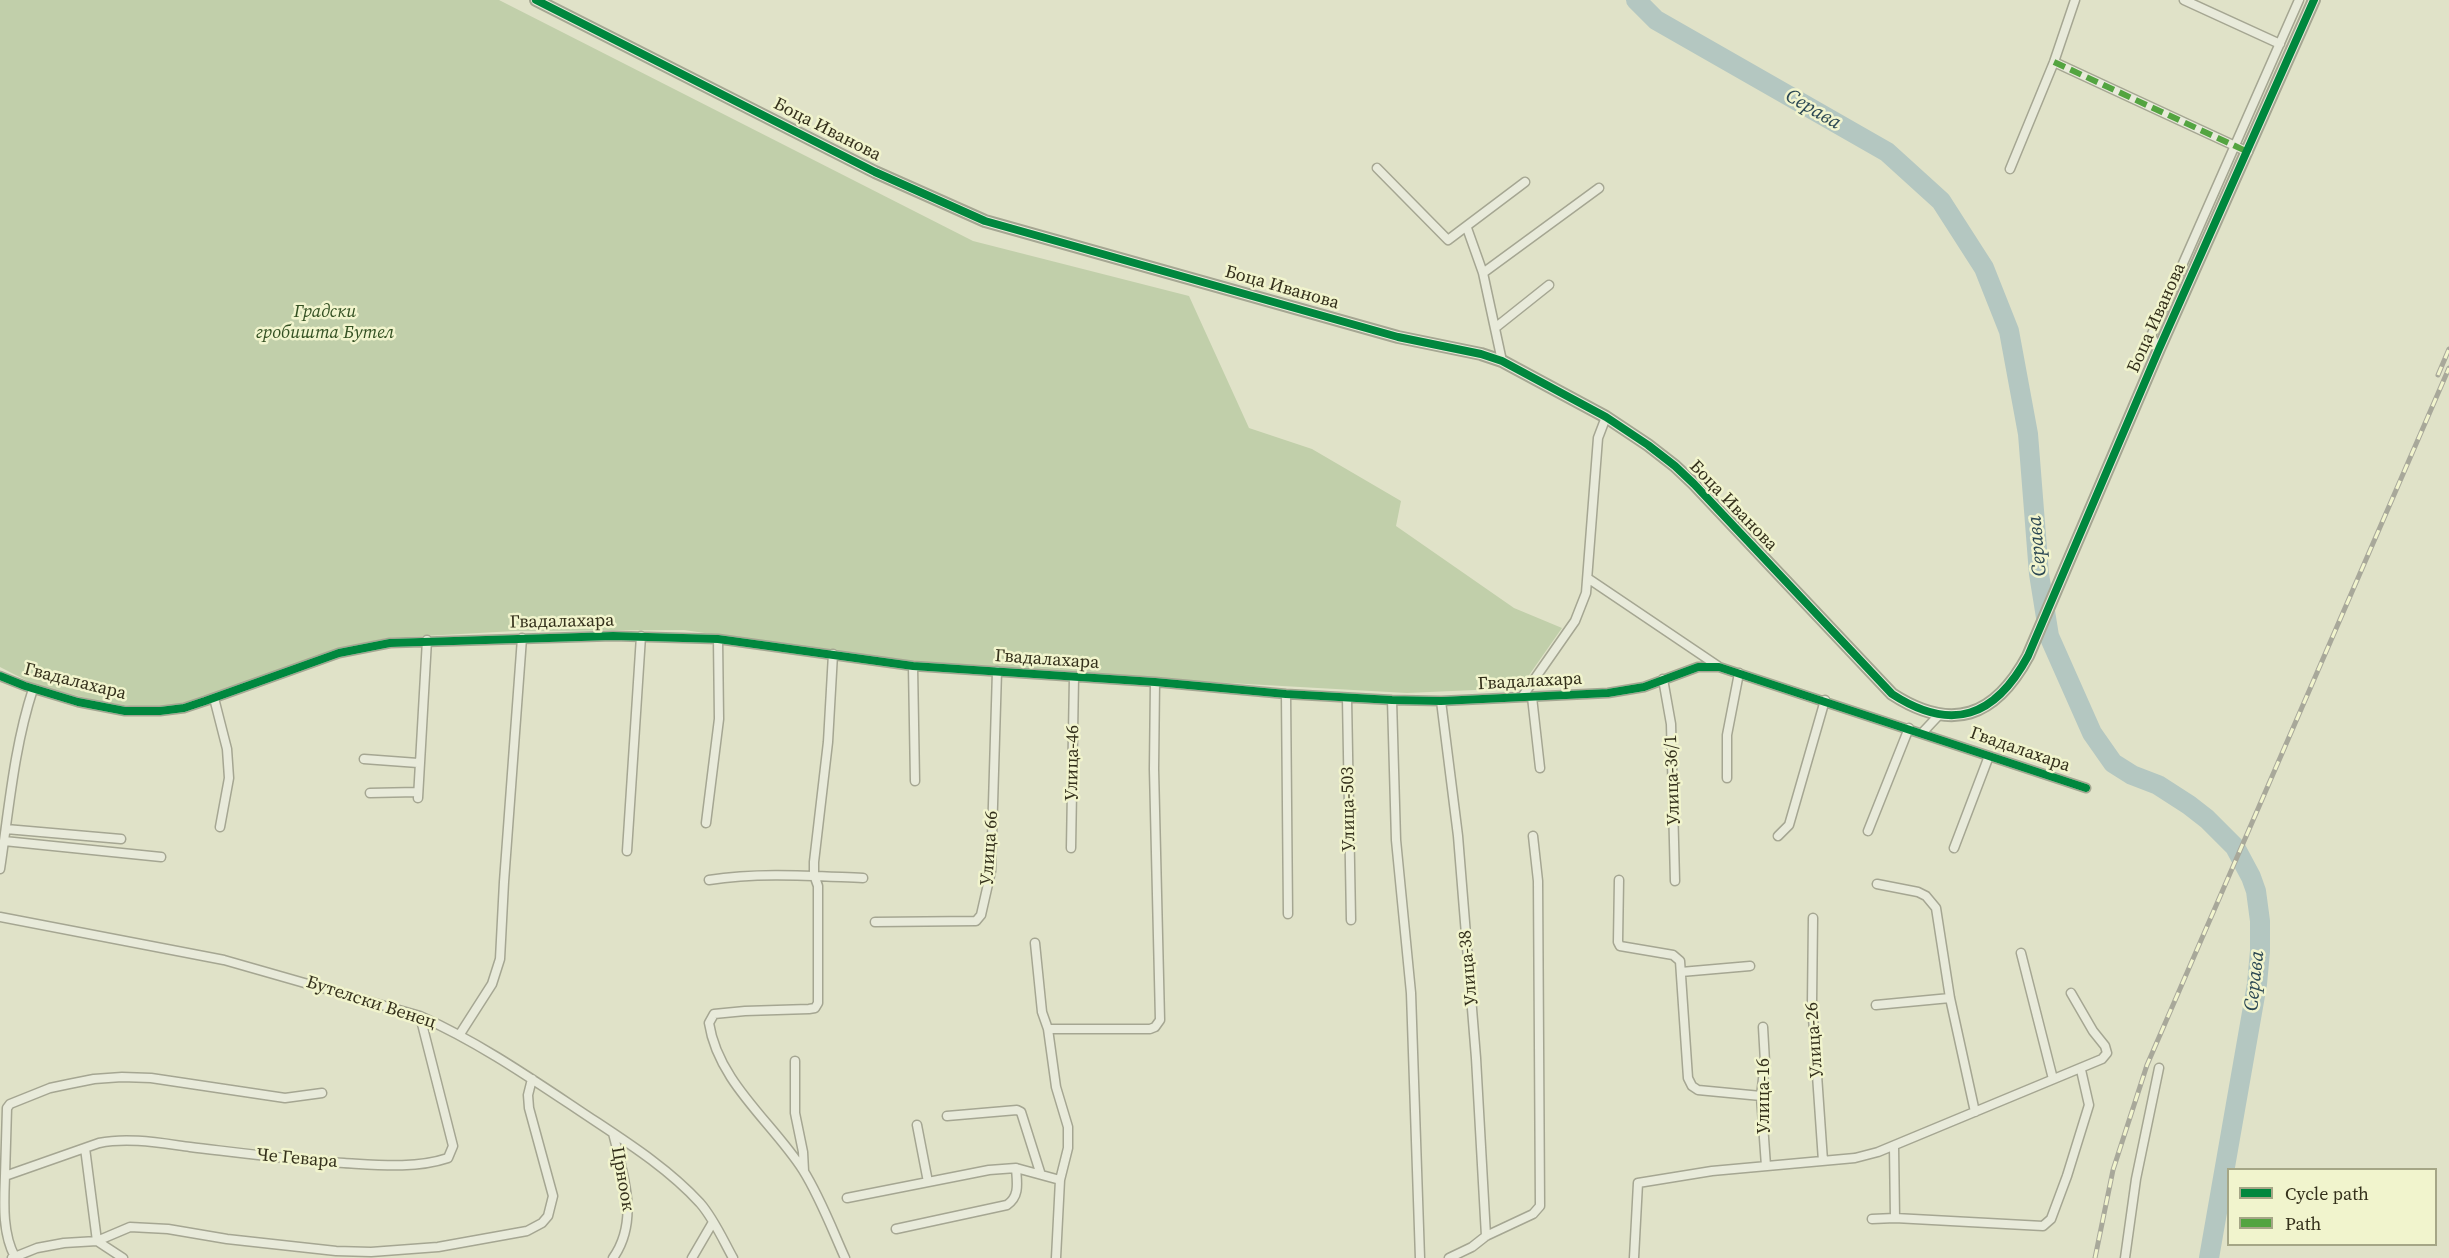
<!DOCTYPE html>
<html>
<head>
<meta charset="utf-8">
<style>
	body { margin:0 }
	#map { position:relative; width:2449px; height:1258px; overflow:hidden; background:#e0e2c8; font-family:"Source Serif 4",serif }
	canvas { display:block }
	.legend { position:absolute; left:2227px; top:1168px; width:210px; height:78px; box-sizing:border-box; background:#f1f4cd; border:2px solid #a5a686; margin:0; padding:8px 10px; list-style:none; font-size:18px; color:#34301b }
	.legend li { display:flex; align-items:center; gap:12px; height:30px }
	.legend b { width:30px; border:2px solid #a5a686 }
</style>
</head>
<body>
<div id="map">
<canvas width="2449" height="1258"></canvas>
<ul class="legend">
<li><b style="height:8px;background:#00873e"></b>Cycle path</li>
<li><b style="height:8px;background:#53a440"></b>Path</li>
</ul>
</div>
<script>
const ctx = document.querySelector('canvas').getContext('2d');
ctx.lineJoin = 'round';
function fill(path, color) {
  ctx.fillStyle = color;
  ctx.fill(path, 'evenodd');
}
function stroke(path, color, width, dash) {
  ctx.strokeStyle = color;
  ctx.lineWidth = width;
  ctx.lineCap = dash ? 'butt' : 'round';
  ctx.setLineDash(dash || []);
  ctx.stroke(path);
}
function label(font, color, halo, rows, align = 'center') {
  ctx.font = font + ' "Source Serif 4",serif';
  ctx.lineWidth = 5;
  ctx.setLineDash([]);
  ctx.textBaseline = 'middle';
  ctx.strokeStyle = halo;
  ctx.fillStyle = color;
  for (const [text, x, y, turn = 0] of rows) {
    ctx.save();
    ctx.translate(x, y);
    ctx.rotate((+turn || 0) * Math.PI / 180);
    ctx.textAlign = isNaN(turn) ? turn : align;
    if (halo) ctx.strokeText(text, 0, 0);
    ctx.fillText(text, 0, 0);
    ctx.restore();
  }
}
const cemetery = new Path2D(`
	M 0,0 L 499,0 L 973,241 L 1189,296 L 1249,428 L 1312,449 L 1401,501 L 1396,526 L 1514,608 L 1562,628 L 1520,688 L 1407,693 L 997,670 L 888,660 L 684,630 L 515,631 L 388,638 L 332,650 L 214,695 L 183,704 L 141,708 L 94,700 L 35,685 L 0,667 Z`);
const river = new Path2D(`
	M 1636,0 L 1656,20 L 1887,152 L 1941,201 L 1984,268 L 2009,331 L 2028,434 L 2039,574 L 2049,636 L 2092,733 L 2113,763 L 2132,775 L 2158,785 L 2189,805 L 2207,819 L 2235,847 L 2251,877 L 2256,891 L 2260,921 L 2260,951 L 2257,984 L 2209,1258`);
const minor = new Path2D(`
	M 2184,0 L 2280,44
	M 2054,62 L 2248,152
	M 1377,168 L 1448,240 L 1525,182
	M 2010,169 L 2054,62 L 2075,0
	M 1467,228 L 1483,273 L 1502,361
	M 1483,273 L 1599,188
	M 1495,328 L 1549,285
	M 2159,349 L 2151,336 L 2299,0
	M 1589,579 L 1718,666
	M 833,654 L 828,742 L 814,862 L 814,875 L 818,886 L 818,1003 L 815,1008 L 809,1009 L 745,1011 L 714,1014 L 709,1023 C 718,1082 773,1123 803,1170 C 820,1197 832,1229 845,1258
	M 913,666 L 915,781
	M 0,676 L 25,686 L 78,702 L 125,711 L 160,711 L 184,708 L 205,701 L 339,653 L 390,643 L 613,636 L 718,639 L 913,666 L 1155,682 L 1286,694 L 1392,700 L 1441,701 L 1608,693 L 1644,687 L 1698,667 L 1719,667 L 2086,788
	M 1663,679 L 1671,724 L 1675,881
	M 1286,694 L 1288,914
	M 1522,697 L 1575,621 L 1586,593 L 1598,438 L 1606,417
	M 1532,697 L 1540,768
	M 214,698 L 227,749 L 229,778 L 220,827
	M 1347,698 L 1351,920
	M 1392,700 L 1396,840 L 1411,993 L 1420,1258
	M 1441,701 L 1458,836 L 1476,1058 L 1486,1236
	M 1923,732 L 1939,715
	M 364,759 L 418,763
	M 1727,778 L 1727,735 L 1739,673
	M 370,793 L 417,792
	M 418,798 L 427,640
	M 706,823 L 719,719 L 718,639
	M 6,829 L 121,839
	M 1868,831 L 1909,728
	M 1778,836 L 1789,825 L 1825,700
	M 4,841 L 161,857
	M 1071,848 L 1074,677
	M 1954,848 L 1989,756
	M 627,851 L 641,636
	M 0,869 C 9,809 14,747 33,689
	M 709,880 C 760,872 812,876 863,878
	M 1619,880 L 1618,942 L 1620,946 L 1673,955 L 1680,961 L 1688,1078 L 1692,1086 L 1698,1090 L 1761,1096
	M 1877,884 L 1918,892 L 1926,896 L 1936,908 L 1950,998 L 1975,1112
	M 0,917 L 224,960 L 420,1016 C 476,1041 526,1075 577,1109 C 620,1138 665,1165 700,1203 C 714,1219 723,1240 733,1258
	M 1813,918 L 1812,1003 L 1823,1161
	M 875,922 L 976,921 L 981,915 L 991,871 L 997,671
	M 1035,943 L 1042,1012 L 1048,1029 L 1056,1087 L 1068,1127 L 1068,1148 L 1060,1180 L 1056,1258
	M 2021,953 L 2053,1079
	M 1681,972 L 1750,966
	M 1876,1005 L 1950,998
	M 1763,1027 L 1765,1062 L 1761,1096 L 1766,1166
	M 1048,1029 L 1150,1029 L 1155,1027 L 1160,1020 L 1154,769 L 1155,682
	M 460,1034 L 492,984 L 500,959 L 504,882 L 522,638
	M 795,1061 L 795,1113 L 803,1152 L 804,1171
	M 947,1116 L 1017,1110 L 1021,1112 L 1040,1172
	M 917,1125 L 928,1182
	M 1894,1146 L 1895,1218
	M 85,1148 L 97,1241
	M 5,1176 L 7,1108 L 10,1104 L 50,1088 L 69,1084 L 94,1079 L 122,1077 L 151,1078 L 285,1098 L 322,1093
	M 847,1198 L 989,1170 L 1016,1168 L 1060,1180
	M 1872,1219 L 1895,1218 L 2043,1226 L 2051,1219 L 2067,1176 L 2089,1105 L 2081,1070
	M 896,1229 L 1007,1205 C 1020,1196 1017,1183 1016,1168
	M 97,1241 L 123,1258
	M 15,1257 C 2,1233 4,1202 5,1176 L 99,1143 C 128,1137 160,1143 190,1147 C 241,1153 292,1160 344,1163 C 378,1165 415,1169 448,1158 L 453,1146 L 420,1016
	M 12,1258 L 37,1248 L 64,1243 L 97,1241 L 130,1227 L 168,1229 L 227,1239 L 336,1251 L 371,1252 L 438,1247 L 527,1231 L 542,1223 L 548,1216 L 553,1196 L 529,1108 L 528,1095 L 532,1079
	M 613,1258 C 640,1220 623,1174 613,1133
	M 692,1258 L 713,1222
	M 1449,1258 L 1472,1247 L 1486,1236 L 1533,1214 L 1540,1206 L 1538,881 L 1533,836
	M 1634,1258 L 1638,1183 L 1712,1171 L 1855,1158 L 1878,1152 L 2102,1059 L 2107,1053 L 2105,1046 L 2093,1031 L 2071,993
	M 2125,1258 L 2136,1179 L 2159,1068`);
const tertiary = new Path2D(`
	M 536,0 L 875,172 L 985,221 L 1398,337 L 1481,354 L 1502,361 L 1606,417 L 1648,445 L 1675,466 L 1694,484 L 1892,694 C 1952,733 1995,717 2028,656 L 2159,349 L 2314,0`);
const rail = new Path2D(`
	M 2438,375 L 2449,349
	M 2095,1258 L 2113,1170 L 2147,1065 L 2449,368`);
const quiet = new Path2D(`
	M 2054,62 L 2248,152`);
const cycleway = new Path2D(`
	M 536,0 L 875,172 L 985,221 L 1398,337 L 1481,354 L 1502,361 L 1606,417 L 1648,445 L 1675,466 L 1694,484 L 1892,694 C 1952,733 1995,717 2028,656 L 2159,349 L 2314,0
	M 0,676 L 25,686 L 78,702 L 125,711 L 160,711 L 184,708 L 205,701 L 339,653 L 390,643 L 613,636 L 718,639 L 913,666 L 1155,682 L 1286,694 L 1392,700 L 1441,701 L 1608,693 L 1644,687 L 1698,667 L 1719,667 L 2086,788`);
const streetNames = [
	["Боца Иванова",827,130,27],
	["Боца Иванова",1282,288,16],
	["Боца Иванова",2157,318,-66],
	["Боца Иванова",1733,506,46],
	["Гвадалахара",562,622,-1],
	["Гвадалахара",1047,660,4],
	["Гвадалахара",75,682,14],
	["Гвадалахара",1530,682,-3],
	["Гвадалахара",2020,750,19],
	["Улица-46",1073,763,-89],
	["Улица-36/1",1673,780,-92],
	["Улица-503",1349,809,-91],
	["Улица 66",990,848,-86],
	["Улица-38",1469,968,-95],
	["Бутелски Венец",371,1003,18],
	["Улица-26",1815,1040,-94],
	["Улица-16",1764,1096,-90],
	["Че Гевара",297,1159,5],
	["Црноок",622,1179,80]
];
const parkNames = [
	["Градски",325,312],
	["гробишта Бутел",325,333]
];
const waterNames = [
	["Серава",1813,110,30],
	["Серава",2038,546,-95],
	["Серава",2255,981,-84]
];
fill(cemetery, '#c1cfaa');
stroke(river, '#b4c7c1', 20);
stroke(minor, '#a5a692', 11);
stroke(tertiary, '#a5a692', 14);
stroke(minor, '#e8eada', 8);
stroke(tertiary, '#e8eada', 10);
stroke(rail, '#a8a89a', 5);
stroke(rail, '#f1f4cd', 3, [9]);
stroke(quiet, '#53a440', 6, [12, 6]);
stroke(cycleway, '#00873e', 8);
label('18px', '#34301b', '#f1f4cd', streetNames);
label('italic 18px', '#335022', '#f1f4cd', parkNames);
label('italic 20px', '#2b4753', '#f1f4cd', waterNames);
</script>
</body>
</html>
